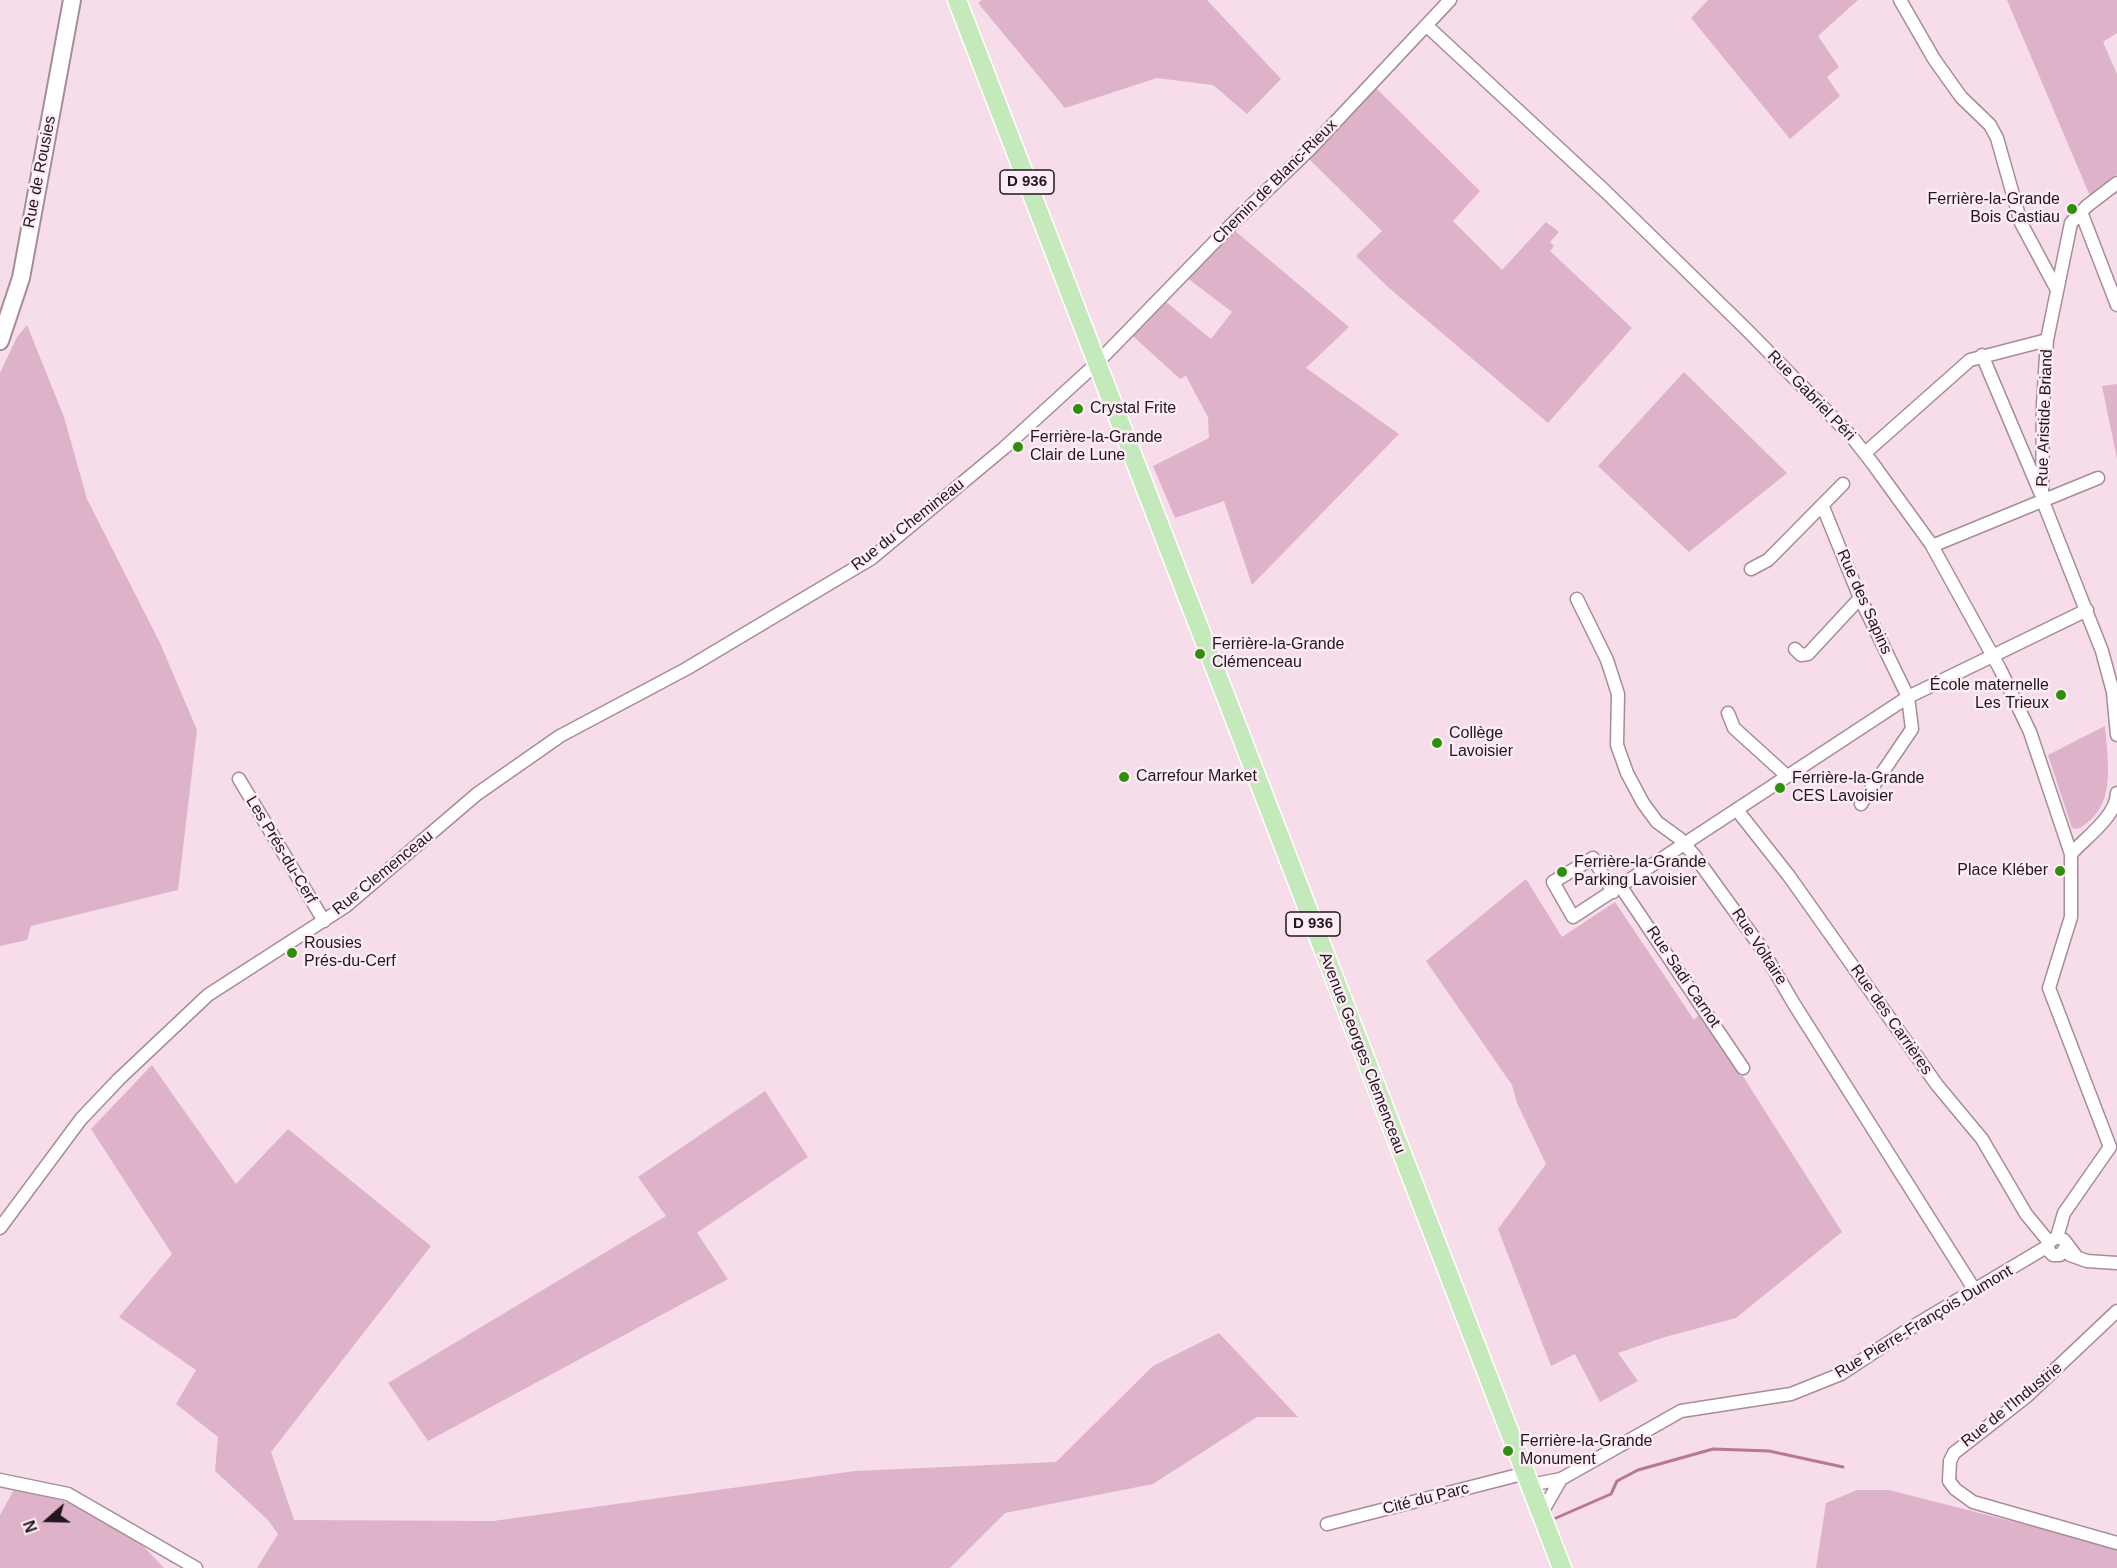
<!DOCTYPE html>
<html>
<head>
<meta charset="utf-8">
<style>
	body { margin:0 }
	#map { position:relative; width:2117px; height:1568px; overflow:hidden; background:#f7dcea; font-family:Helvetica,sans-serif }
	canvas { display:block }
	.north { position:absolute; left:18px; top:1490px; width:60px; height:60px; -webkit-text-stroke:4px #fdecf5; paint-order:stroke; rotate:250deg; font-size:16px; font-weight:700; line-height:24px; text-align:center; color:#21171c }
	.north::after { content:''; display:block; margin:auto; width:21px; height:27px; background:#21171c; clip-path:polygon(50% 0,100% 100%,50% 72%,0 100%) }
</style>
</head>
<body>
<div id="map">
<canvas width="2117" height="1568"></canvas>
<div class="north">N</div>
</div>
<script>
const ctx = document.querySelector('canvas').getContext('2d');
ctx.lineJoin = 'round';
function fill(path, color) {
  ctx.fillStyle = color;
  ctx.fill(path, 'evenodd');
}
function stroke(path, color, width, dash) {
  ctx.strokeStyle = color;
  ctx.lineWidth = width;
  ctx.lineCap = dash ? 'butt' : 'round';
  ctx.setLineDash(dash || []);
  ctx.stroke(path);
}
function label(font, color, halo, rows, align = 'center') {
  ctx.font = font + ' Helvetica,sans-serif';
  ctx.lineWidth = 5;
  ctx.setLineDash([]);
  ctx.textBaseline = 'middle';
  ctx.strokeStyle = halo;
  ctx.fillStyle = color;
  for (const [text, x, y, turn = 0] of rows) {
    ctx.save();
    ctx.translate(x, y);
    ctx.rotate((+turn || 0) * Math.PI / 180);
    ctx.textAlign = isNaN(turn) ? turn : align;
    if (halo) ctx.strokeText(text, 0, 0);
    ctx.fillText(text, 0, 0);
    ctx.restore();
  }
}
const green = new Path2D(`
	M 982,0 L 1207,0 L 1281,79 L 1247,114 L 1213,85 L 1157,78 L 1065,108 L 978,3 Z
	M 1708,0 L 1858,0 L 1818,36 L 1839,67 L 1827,77 L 1840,96 L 1790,139 L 1691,18 Z
	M 2007,0 L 2117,0 L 2117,33 L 2103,42 L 2117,74 L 2117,174 L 2090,196 Z
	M 1376,88 L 1480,191 L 1453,221 L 1502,270 L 1546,222 L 1559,232 L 1550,242 L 1554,246 L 1550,251 L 1632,328 L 1548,423 L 1389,288 L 1356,256 L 1382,231 L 1309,159 Z
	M 1234,230 L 1349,327 L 1306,368 L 1399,434 L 1252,585 L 1224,501 L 1175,518 L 1153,466 L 1209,438 L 1208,417 L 1186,376 L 1180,379 L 1133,336 L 1166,302 L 1211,339 L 1232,312 L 1186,277 Z
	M 27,325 L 64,417 L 87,499 L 160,643 L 197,730 L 178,890 L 31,926 L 27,940 L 0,946 L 0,373 L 17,337 Z
	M 1684,372 L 1787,473 L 1689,552 L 1598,466 Z
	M 2117,384 L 2117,459 L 2102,386 Z
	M 2105,726 C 2108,765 2117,808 2078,829 L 2072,828 L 2048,755 Z
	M 1526,879 L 1562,937 L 1615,902 L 1694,1020 L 1702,1012 L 1842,1232 L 1736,1318 L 1665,1337 L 1618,1353 L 1638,1381 L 1600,1402 L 1575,1354 L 1551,1366 L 1498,1229 L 1546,1164 L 1517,1103 L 1512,1085 L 1426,961 Z
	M 152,1065 L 236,1184 L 288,1129 L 431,1246 L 271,1452 L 294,1520 L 493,1521 L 855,1471 L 1056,1462 L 1153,1366 L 1219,1333 L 1298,1417 L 1257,1417 L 1153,1484 L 1005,1513 L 950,1568 L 257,1568 L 278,1534 L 268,1520 L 215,1471 L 218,1437 L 176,1404 L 196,1370 L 119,1317 L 172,1254 L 91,1129 Z
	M 765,1091 L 808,1157 L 697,1233 L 728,1279 L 428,1441 L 388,1383 L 666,1216 L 638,1177 Z
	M 16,1486 L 104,1514 L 129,1531 L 164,1568 L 0,1568 L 0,1515 Z
	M 1857,1490 L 1889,1490 L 2117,1548 L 2117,1568 L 1816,1568 L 1826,1503 Z`);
const stream = new Path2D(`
	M 1556,1518 L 1611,1494 L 1617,1481 L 1638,1470 L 1713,1449 L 1769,1451 L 1843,1467`);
const street = new Path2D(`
	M 1900,0 L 1934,59 L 1961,97 L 1990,125 L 1997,138 L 2021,223 L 2057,290
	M 1427,26 L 1606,192 L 1747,330 L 1852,437 L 1873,464 L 1931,544 L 2000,669 L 2030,732 L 2071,854
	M 2117,183 L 2087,206 L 2071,223 L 2047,340 L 2043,405 L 2042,499 L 2102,651 L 2113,692 L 2117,735
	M 2081,212 L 2117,305
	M 1982,355 L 2040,492
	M 1865,453 L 1970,360 L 2047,340
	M 1823,507 L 1860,598 L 1908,697 L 1912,729 L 1861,804
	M 1932,546 L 2098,478
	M 1751,569 L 1768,560 L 1843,484
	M 1577,599 L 1607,660 L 1618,694 L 1617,745 L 1627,773 L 1643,803 L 1657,822 L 1679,838 L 1694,855 L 1760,946 L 1794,1004 L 1974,1289
	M 1795,649 L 1801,655 L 1808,654 L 1860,598
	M 1728,713 L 1734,728 L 1787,776
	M 239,779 L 324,921
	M 1737,810 L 1789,876 L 1937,1085 L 1982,1139 L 2026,1214 L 2049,1242
	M 1621,887 L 1743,1068
	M 1613,892 L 1593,858 L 1553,882 L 1573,917 L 1908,697 L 2087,610
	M 0,1228 L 81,1119 L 119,1079 L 208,995 L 346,906 L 477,794 L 560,736 L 686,669 L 872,558 L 1004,448 L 1097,363 L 1234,222 L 1310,149 L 1450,0
	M 2057,1237 L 2064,1213 L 2110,1147 L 2049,988 L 2071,917 L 2071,854 C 2086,837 2116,817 2117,793
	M 2066,1247 L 2060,1255 L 2053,1255 L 2048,1250 L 2049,1242 L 2057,1237 L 2064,1240 L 2076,1256
	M 2070,1255 L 2087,1261 L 2117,1263
	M 2117,1311 L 2027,1396 L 1954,1453 L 1950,1461 L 1949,1481 L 1955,1489 L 1973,1502 L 2117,1543
	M 0,1480 L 68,1494 L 196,1568
	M 1530,1485 L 1561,1479 L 1681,1411 L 1791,1394 L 1841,1374 L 1909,1329 L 2048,1246
	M 1541,1514 L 1561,1479
	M 1327,1524 L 1526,1473`);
const secondary = new Path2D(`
	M 0,341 L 21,278 L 72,0`);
const primary = new Path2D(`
	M 957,0 L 1562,1568`);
const markers = [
	[2072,209,6,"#2e900a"],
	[1078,409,6,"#2e900a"],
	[1018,447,6,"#2e900a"],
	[1200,654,6,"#2e900a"],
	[2061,695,6,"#2e900a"],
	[1437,743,6,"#2e900a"],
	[1124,777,6,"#2e900a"],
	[1780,788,6,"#2e900a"],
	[2060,871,6,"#2e900a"],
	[1562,872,6,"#2e900a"],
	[292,953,6,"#2e900a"],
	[1508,1451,6,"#2e900a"]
];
const shields = [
	[1027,182,54],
	[1313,924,54]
];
const shieldNames = [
	["D 936",1027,182],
	["D 936",1313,924]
];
const streetNames = [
	["Rue de Rousies",40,172,-79],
	["Chemin de Blanc-Rieux",1275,182,-45],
	["Rue Gabriel Péri",1811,396,46],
	["Rue Aristide Briand",2045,418,-88],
	["Rue du Chemineau",908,525,-38],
	["Rue des Sapins",1864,602,66],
	["Les Prés-du-Cerf",281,850,59],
	["Rue Clemenceau",383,873,-39],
	["Rue Voltaire",1759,947,57],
	["Rue Sadi Carnot",1683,977,56],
	["Rue des Carrières",1891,1020,55],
	["Avenue Georges Clemenceau",1362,1053,69],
	["Rue Pierre-François Dumont",1924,1322,-31],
	["Rue de l'Industrie",2012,1405,-39],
	["Cité du Parc",1426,1499,-14]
];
const poiNames = [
	["Ferrière-la-Grande",2060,200,"right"],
	["Bois Castiau",2060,218,"right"],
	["Crystal Frite",1090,409],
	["Ferrière-la-Grande",1030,438],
	["Clair de Lune",1030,456],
	["Ferrière-la-Grande",1212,645],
	["Clémenceau",1212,663],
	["École maternelle",2049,686,"right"],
	["Les Trieux",2049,704,"right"],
	["Collège",1449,734],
	["Lavoisier",1449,752],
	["Carrefour Market",1136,777],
	["Ferrière-la-Grande",1792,779],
	["CES Lavoisier",1792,797],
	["Ferrière-la-Grande",1574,863],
	["Parking Lavoisier",1574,881],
	["Place Kléber",2048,871,"right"],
	["Rousies",304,944],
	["Prés-du-Cerf",304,962],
	["Ferrière-la-Grande",1520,1442],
	["Monument",1520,1460]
];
fill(green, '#deb3ca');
stroke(stream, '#b7779b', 3);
stroke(street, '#a68c9a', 15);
stroke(secondary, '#a68c9a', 20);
stroke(primary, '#fff', 21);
stroke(street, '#fff', 12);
stroke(secondary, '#fff', 16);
stroke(primary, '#c4e9bb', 18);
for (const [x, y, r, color] of markers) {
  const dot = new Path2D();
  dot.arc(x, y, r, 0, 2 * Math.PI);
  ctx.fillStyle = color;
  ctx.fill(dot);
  stroke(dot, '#fdecf5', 2);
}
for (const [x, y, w] of shields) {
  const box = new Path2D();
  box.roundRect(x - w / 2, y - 12, w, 24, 4.5);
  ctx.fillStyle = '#fdecf5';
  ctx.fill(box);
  stroke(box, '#21171c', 1.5);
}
label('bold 15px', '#21171c', null, shieldNames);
label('16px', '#21171c', '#fdecf5', streetNames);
label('16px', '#21171c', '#fdecf5', poiNames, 'left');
</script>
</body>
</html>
